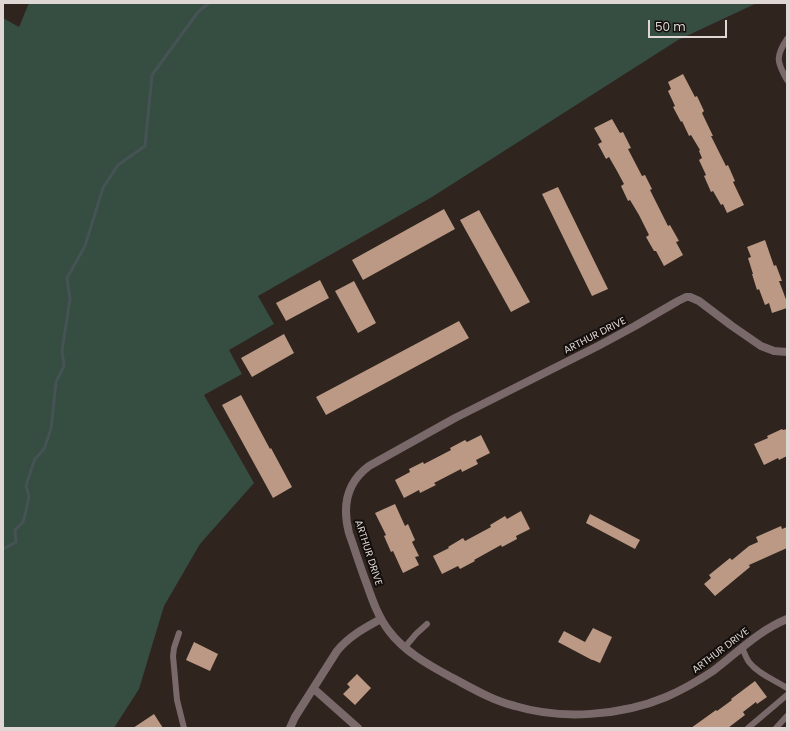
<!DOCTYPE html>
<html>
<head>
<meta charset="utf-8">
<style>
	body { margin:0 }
	#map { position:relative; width:790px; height:731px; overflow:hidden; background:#2f241e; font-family:Poppins,sans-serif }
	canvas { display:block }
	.frame { position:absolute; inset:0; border:4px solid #dfd7d3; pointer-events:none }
	.scale { position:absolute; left:648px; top:20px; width:79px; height:18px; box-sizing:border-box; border:2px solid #dfd7d3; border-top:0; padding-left:5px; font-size:12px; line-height:14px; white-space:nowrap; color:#dfd7d3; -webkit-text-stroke:3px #130e0c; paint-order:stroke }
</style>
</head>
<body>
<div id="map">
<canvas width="790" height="731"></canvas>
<div class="frame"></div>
<div class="scale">50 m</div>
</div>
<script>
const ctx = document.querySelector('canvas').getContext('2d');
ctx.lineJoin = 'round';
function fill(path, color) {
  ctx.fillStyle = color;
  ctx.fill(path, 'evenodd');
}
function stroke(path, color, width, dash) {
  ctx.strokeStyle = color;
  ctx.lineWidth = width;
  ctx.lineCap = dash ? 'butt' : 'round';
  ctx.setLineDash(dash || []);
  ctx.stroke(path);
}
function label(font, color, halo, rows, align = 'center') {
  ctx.font = font + ' Poppins,sans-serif';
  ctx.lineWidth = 4;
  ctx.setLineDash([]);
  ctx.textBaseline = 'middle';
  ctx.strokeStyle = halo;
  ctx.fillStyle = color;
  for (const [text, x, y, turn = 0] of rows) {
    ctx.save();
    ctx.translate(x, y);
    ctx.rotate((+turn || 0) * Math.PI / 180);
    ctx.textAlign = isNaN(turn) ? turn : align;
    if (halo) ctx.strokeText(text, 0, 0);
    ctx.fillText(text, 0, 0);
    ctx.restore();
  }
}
const green = new Path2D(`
	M 29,3 L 757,3 L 678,40 L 432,197 L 258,296 L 274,324 L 229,350 L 242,374 L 204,395 L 254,483 L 200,544 L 164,606 L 139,689 L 114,728 L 3,728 L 3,18 L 19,27 Z`);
const stream = new Path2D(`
	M 3,549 L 16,542 L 15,530 L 23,522 L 25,515 L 29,496 L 26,486 L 31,470 L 35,459 L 44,449 L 51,429 L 56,382 L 64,366 L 62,351 L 70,299 L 67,278 L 85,246 L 103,188 L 118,165 L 145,146 L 152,75 L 198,12 L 209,3`);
const building = new Path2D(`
	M 683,74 L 695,97 L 697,96 L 704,111 L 702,113 L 713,136 L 711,136 L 726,166 L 728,165 L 735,181 L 733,182 L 744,205 L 727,213 L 723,204 L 721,205 L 713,191 L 711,192 L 704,176 L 706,175 L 699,160 L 702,158 L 699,151 L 700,150 L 691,135 L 689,136 L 682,121 L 681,122 L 673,107 L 675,106 L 668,91 L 671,89 L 668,82 Z
	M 612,119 L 620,133 L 623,132 L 631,148 L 628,149 L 642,176 L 645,175 L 652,189 L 650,190 L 668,226 L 670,225 L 679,241 L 676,242 L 683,255 L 664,266 L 656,251 L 654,251 L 646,237 L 649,235 L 639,215 L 630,200 L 628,201 L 621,186 L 624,184 L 617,171 L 609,157 L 606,159 L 598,144 L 602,142 L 594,128 Z
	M 558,187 L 608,289 L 592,296 L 542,194 Z
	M 444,209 L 455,229 L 363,280 L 352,260 Z
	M 479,210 L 530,302 L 511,312 L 460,220 Z
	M 765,240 L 774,266 L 776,265 L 782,281 L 779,281 L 787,302 L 787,308 L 772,313 L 769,303 L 765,305 L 759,289 L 757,290 L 752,274 L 753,274 L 748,258 L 751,257 L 747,247 Z
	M 320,280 L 329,298 L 286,321 L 276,303 Z
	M 354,281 L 376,323 L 358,333 L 335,291 Z
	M 459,321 L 469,338 L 326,415 L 316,397 Z
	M 284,334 L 294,353 L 252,377 L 241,358 Z
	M 241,395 L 270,449 L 271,448 L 292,487 L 273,498 L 222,405 Z
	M 782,429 L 783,430 L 787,429 L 787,456 L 779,460 L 778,458 L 764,465 L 754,444 L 768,438 L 767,436 Z
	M 481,435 L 490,453 L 476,460 L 478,464 L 462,472 L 461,469 L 434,483 L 436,485 L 420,493 L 419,490 L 404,498 L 395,480 L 410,472 L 409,469 L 423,462 L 424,464 L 451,450 L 450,448 L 465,440 L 467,442 Z
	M 395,504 L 405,526 L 408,524 L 415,540 L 412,542 L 419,556 L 415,557 L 419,565 L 403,573 L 393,551 L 391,552 L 384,536 L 386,535 L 375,513 Z
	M 521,511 L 530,529 L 516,536 L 517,539 L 502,547 L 501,545 L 474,560 L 475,561 L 460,569 L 458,566 L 442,574 L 433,556 L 449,548 L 448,547 L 463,538 L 465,541 L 491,527 L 490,525 L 505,516 L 507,519 Z
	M 590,514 L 640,540 L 635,549 L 586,523 Z
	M 781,526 L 782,529 L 787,527 L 787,548 L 749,565 L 750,567 L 715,596 L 704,584 L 711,578 L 709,575 L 730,558 L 732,560 L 749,546 L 758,542 L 756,537 Z
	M 593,628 L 612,637 L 600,663 L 593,660 L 592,660 L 558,642 L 564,631 L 585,642 Z
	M 194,642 L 218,654 L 210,671 L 186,660 Z
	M 357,674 L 371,688 L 355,705 L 343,694 L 350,687 L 347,684 Z
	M 755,681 L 767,697 L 757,704 L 756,702 L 743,712 L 745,715 L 728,728 L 691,728 L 716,710 L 717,711 L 732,700 L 731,699 Z
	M 154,714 L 163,728 L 133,728 Z`);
const lane = new Path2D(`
	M 787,39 C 775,57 777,62 787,80
	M 179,633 L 174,648 L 173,656 L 177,700 L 184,728
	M 405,647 L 416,634 L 427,624
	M 742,647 C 744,652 746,658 749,662 C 758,674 775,680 787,688
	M 748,728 L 787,695
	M 776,728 L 787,716`);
const street = new Path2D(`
	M 787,352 L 774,351 L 761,346 L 732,326 L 699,301 L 690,297 L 686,297 L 678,301 L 635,326 L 598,346 L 455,418 L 369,466 C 346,483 342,506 349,533 C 355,550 360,566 366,582 C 372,599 378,617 389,631 C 404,651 427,664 449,676 C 470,687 491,700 515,706 C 561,720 621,716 666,697 C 682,690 698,681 713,671 C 738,652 758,631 787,619
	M 314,689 L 358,728
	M 290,728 L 295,717 L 337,651 C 349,636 365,628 381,619`);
const streetNames = [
	["ARTHUR DRIVE",595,336,-27],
	["ARTHUR DRIVE",368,553,72],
	["ARTHUR DRIVE",721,651,-37]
];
fill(green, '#364d42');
stroke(stream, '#465354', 3);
fill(building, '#bb9985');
stroke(lane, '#7a696a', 6);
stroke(street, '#7a696a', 8);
label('10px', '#dfd7d3', '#130e0c', streetNames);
</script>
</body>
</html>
